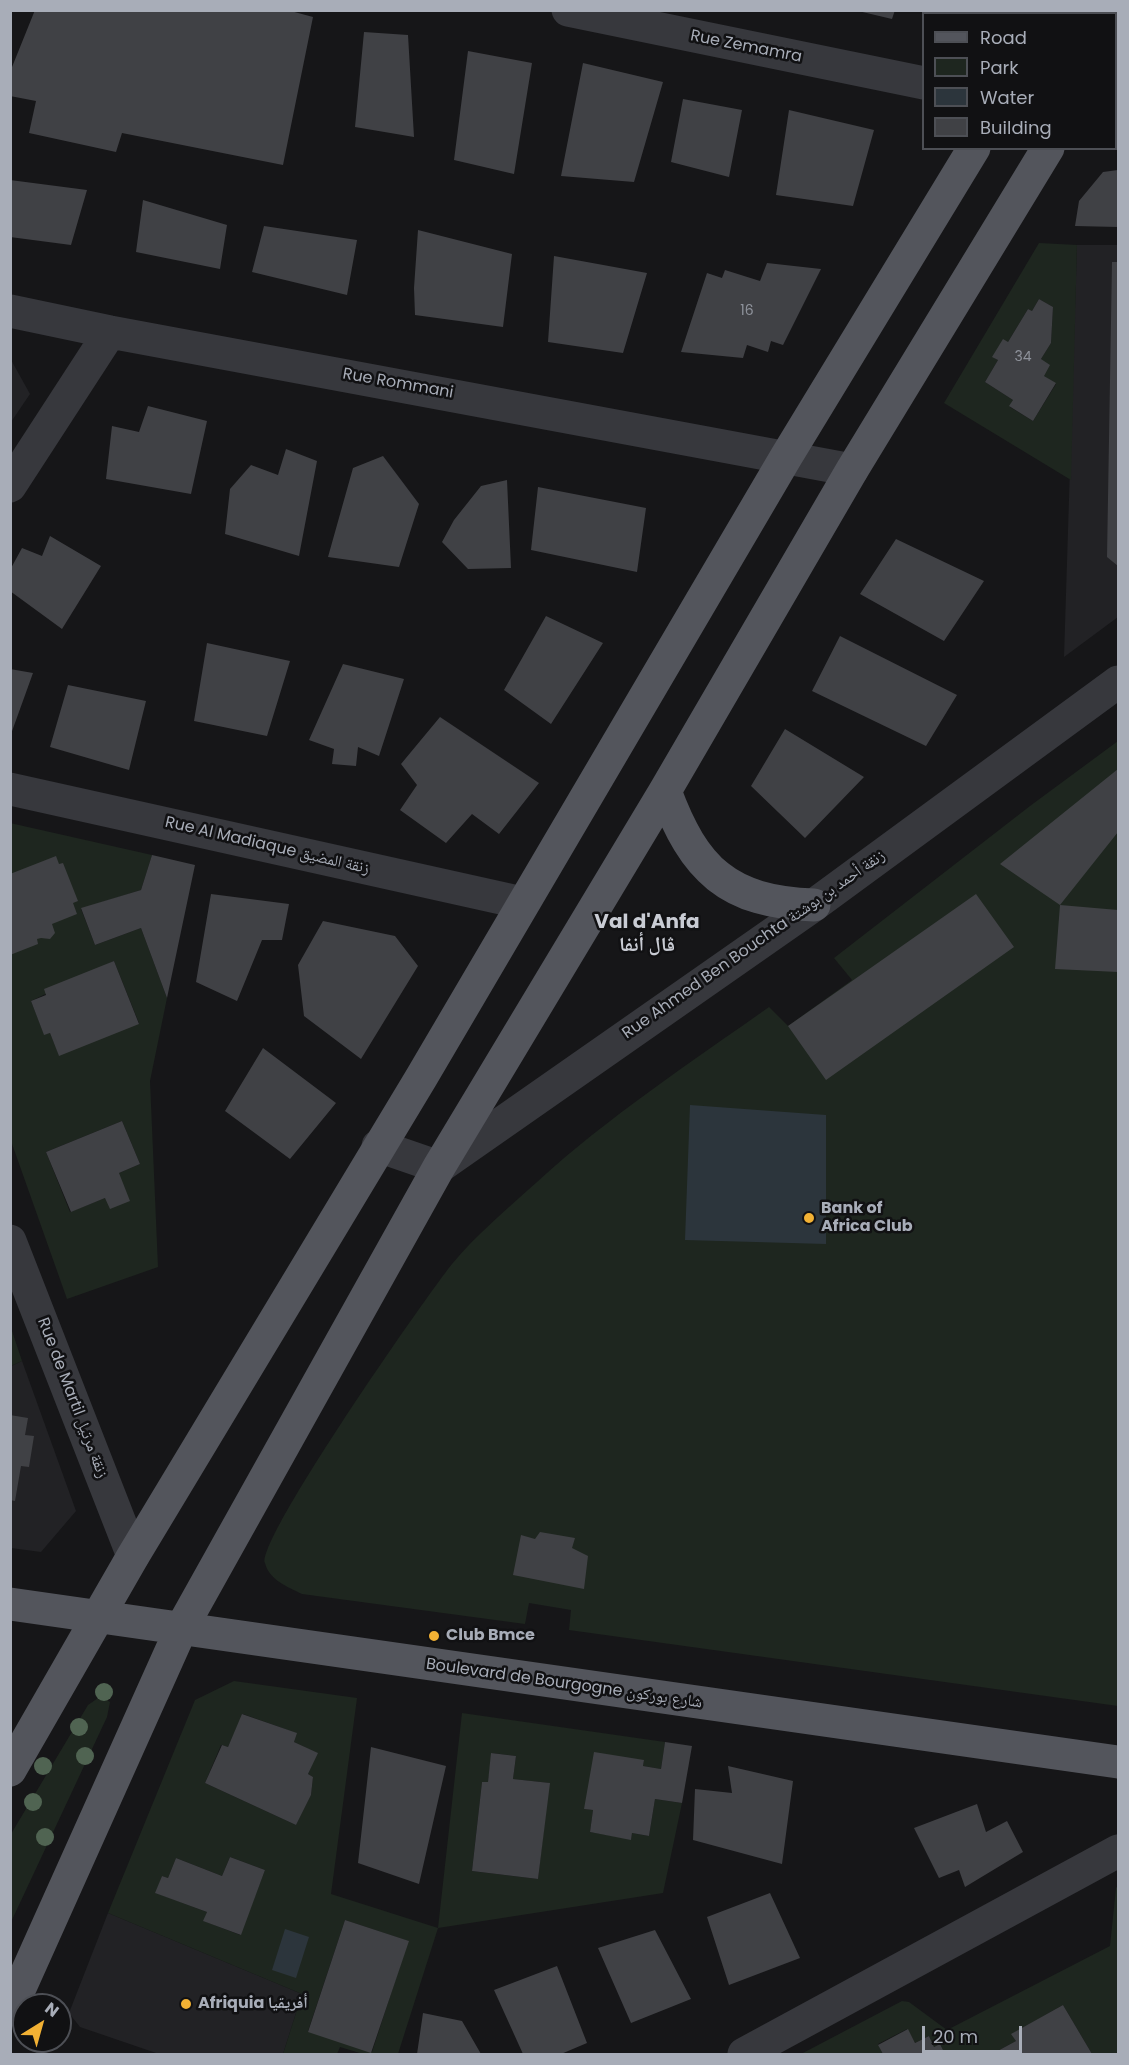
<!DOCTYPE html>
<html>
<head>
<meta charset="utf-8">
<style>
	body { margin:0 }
	#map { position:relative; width:1129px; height:2065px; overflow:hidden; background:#161618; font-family:Poppins,sans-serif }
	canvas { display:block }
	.frame { position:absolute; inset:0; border:12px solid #a8adb8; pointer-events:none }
	.legend { position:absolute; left:922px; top:12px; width:195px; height:138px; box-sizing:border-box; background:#111113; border:2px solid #4d4f55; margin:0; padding:8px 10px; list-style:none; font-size:18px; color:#a8adb8 }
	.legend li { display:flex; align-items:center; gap:12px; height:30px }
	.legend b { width:30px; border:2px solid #4d4f55 }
	.north { position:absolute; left:12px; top:1993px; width:60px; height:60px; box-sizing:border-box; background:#111113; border:2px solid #4d4f55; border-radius:50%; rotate:37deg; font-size:16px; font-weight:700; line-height:24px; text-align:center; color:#a8adb8 }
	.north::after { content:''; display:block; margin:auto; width:21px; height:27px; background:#f2b134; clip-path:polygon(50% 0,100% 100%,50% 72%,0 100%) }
	.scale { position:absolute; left:922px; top:2026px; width:100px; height:27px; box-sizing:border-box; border:3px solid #a8adb8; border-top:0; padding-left:8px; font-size:18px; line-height:21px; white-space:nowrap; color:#a8adb8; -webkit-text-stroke:4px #111113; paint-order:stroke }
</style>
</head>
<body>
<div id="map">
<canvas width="1129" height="2065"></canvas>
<div class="frame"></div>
<ul class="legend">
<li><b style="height:8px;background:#53555c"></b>Road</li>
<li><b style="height:16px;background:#1e261f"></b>Park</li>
<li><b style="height:16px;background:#2c353c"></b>Water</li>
<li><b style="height:16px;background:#404145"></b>Building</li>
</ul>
<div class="north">N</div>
<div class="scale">20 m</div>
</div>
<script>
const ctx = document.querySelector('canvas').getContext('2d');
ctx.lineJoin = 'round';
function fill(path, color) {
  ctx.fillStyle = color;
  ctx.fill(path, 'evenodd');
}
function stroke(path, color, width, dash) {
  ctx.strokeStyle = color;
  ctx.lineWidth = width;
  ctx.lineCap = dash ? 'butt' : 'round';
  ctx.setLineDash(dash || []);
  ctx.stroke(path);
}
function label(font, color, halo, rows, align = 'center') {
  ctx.font = font + ' Poppins,"Noto Naskh Arabic",sans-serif';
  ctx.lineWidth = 5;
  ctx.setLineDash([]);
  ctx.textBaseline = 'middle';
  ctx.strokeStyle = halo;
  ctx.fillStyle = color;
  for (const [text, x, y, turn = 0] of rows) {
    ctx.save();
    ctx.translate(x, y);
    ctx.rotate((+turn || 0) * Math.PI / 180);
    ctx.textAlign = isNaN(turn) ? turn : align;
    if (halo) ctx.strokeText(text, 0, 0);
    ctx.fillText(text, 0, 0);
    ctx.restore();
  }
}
const built = new Path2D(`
	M 1077,245 L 1118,245 L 1118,617 L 1064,657 Z
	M 10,358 L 30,394 L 11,422 L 10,422 Z
	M 22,1361 L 76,1511 L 41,1552 L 11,1548 L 11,1366 Z
	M 108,1913 L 302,1994 L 283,2054 L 159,2054 L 80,2027 L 69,2013 Z`);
const green = new Path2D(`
	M 1039,243 L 1077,245 L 1071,480 L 944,403 ZM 1039,299 L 1053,307 L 1051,343 L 1041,359 L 1044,376 L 1056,384 L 1033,421 L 1010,407 L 1013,400 L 985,382 L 998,360 L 993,357 L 1008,342 L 1028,309 L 1032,311 Z
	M 1118,741 L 1118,1706 L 569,1630 L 571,1610 L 529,1603 L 525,1624 L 302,1594 C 288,1587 269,1580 265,1563 C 259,1536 425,1298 452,1264 C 476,1235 508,1208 537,1182 C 608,1117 690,1063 769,1007 L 788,1026 L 852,980 L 834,958 L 1030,806 Z
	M 10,823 L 152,855 L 141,890 L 81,909 L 95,945 L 141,928 L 167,998 L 150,1081 L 158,1267 L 67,1299 L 11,1141 ZM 114,961 L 139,1023 L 59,1055 L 50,1033 L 44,1034 L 31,1001 ZM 122,1121 L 140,1164 L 119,1173 L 105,1198 L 70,1212 L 46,1152 Z
	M 11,1328 L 22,1361 L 11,1366 L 10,1366 Z
	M 234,1681 L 357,1698 L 331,1894 L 438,1928 L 462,1713 L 665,1742 L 661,1769 L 643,1766 L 644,1760 L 584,1809 L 593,1810 L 590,1832 L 631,1839 L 632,1833 L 649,1836 L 655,1799 L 682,1803 L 663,1893 L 438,1928 L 398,2054 L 363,2054 L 340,2047 L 337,2054 L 283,2054 L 302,1994 L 108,1913 L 195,1700 ZM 243,1714 L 296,1733 L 294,1742 L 317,1753 L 308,1774 L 313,1777 L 311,1795 L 296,1825 L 205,1783 L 221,1745 L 228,1747 ZM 492,1753 L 516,1756 L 513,1779 L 549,1783 L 538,1879 L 472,1871 L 482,1782 L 488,1782 ZM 230,1857 L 265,1870 L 240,1935 L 204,1921 L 207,1912 L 156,1893 L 162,1876 L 168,1878 L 176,1858 L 222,1876 ZM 345,1920 L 408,1941 L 372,2052 L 308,2031 Z
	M 101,1696 L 110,1702 L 107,1717 L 11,1922 L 11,1834 L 88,1705 Z
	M 1118,1886 L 1118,2054 L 1092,2054 L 1063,2005 L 1012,2034 L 1016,2041 L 992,2054 L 945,2054 L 940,2044 L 934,2047 L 929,2036 L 915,2043 L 907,2029 L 878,2044 L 883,2054 L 801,2054 L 902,2001 L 909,2002 L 947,2030 L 1110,1946 L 1116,1888 Z`);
const water = new Path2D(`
	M 690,1105 L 826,1115 L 826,1244 L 685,1240 Z
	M 285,1929 L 309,1937 L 296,1978 L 272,1970 Z`);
const building = new Path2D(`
	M 35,10 L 287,10 L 313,17 L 283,165 L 122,133 L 116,152 L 29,133 L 36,101 L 10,96 L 10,72 Z
	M 854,10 L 895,10 L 892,19 Z
	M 364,32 L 408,35 L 414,137 L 355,127 Z
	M 468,51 L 532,63 L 514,174 L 454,160 Z
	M 583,63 L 663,82 L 634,182 L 561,176 Z
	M 683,99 L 742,110 L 729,177 L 671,162 Z
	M 789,110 L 874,130 L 853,206 L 776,195 Z
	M 1118,170 L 1118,227 L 1075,226 L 1079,201 L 1103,172 Z
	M 10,180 L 87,190 L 71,245 L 10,237 Z
	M 143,200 L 227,225 L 220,269 L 136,252 Z
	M 264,226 L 357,240 L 347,295 L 252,272 Z
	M 418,230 L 512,254 L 503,327 L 415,315 L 414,288 Z
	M 554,256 L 647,273 L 623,353 L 548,342 Z
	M 1112,262 L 1118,262 L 1118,566 L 1107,557 Z
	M 767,263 L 821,269 L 783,345 L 771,341 L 768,352 L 747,345 L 743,358 L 681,352 L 707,273 L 722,278 L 725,270 L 760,281 Z
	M 1039,299 L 1053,307 L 1051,343 L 1041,359 L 1050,365 L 1044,376 L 1056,383 L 1033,421 L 1009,406 L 1013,400 L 985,382 L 998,360 L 992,357 L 1003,339 L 1008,342 L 1028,309 L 1032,311 Z
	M 148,406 L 207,421 L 191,494 L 106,479 L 112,426 L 139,432 Z
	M 286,449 L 317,461 L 299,556 L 225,534 L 230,489 L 251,465 L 278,475 Z
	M 383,456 L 419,504 L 399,567 L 328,557 L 353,468 Z
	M 507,480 L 511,568 L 468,569 L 442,542 L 454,520 L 481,486 Z
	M 538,487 L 646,508 L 637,572 L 531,550 Z
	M 50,536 L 101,566 L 62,629 L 10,591 L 10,570 L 22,548 L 42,556 Z
	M 896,539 L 984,581 L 944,641 L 860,594 Z
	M 546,616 L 603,643 L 551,724 L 504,690 Z
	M 840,636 L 957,695 L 926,746 L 812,691 Z
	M 207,643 L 290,661 L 267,736 L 194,721 Z
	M 343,664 L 404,679 L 379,756 L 358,747 L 356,766 L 332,764 L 334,749 L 309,740 Z
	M 10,669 L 33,673 L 11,734 L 10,734 Z
	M 68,685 L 146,701 L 129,770 L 50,747 Z
	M 440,717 L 539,783 L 499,834 L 472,814 L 446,843 L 400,810 L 417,785 L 401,764 Z
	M 785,729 L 864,777 L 805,838 L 751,786 Z
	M 1118,769 L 1118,832 L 1060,905 L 1000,864 Z
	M 152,855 L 195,865 L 167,998 L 141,928 L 95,945 L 81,908 L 141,890 Z
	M 56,856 L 59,864 L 63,863 L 78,901 L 73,903 L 77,914 L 52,924 L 55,933 L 50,939 L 41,938 L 37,939 L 38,944 L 10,955 L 10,874 Z
	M 211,894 L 289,904 L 282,940 L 262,940 L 237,1001 L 196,982 Z
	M 976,894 L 1014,947 L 826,1080 L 788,1026 Z
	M 1060,905 L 1118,910 L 1118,972 L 1055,969 Z
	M 323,921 L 395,936 L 418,966 L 361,1059 L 304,1016 L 298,965 Z
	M 114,961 L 139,1024 L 59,1056 L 50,1033 L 44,1035 L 31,1001 L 46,995 L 44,989 Z
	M 263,1048 L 336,1103 L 290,1159 L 225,1111 Z
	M 122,1121 L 140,1164 L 119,1173 L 130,1201 L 110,1209 L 105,1198 L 71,1212 L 46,1152 Z
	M 10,1415 L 28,1418 L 25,1435 L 34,1436 L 29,1467 L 21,1466 L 15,1501 L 10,1500 Z
	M 540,1532 L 575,1538 L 572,1548 L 588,1556 L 584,1589 L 513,1575 L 521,1535 L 535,1539 Z
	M 242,1714 L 297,1733 L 294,1742 L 318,1753 L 308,1774 L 313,1777 L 311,1795 L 296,1825 L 205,1783 L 222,1745 L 228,1747 Z
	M 665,1742 L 692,1746 L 682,1803 L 655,1799 L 649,1836 L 632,1833 L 631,1840 L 590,1832 L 593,1810 L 584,1809 L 594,1752 L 644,1760 L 643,1766 L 661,1769 Z
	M 371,1747 L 446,1766 L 419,1884 L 358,1863 Z
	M 491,1753 L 516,1756 L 513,1779 L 550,1783 L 538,1879 L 472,1871 L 482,1782 L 488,1782 Z
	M 728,1766 L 793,1781 L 782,1864 L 693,1840 L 695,1789 L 732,1793 Z
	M 977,1804 L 986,1832 L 1007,1821 L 1023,1852 L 965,1887 L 959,1870 L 939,1878 L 914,1828 Z
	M 230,1857 L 265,1870 L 241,1935 L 203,1921 L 207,1912 L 155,1893 L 162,1876 L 168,1878 L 176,1858 L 222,1876 Z
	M 770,1893 L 800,1958 L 729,1985 L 707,1917 Z
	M 345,1920 L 409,1941 L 371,2053 L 308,2032 Z
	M 655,1930 L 691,1999 L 631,2023 L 598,1948 Z
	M 557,1966 L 587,2043 L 561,2054 L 523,2054 L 494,1990 Z
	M 1063,2005 L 1092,2054 L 992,2054 L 1016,2041 L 1011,2034 Z
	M 423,2013 L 462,2021 L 481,2054 L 417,2054 Z
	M 908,2029 L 915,2043 L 929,2036 L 934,2047 L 940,2044 L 945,2054 L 883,2054 L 878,2045 Z`);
const minor = new Path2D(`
	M 568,10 L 924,83
	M 1116,115 L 1118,115
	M 10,311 L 110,332 L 852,470
	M 10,486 L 110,332
	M 10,789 L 523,903
	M 378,1146 L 439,1167 L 814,905 L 1118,682
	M 10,1241 L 133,1556
	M 744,2054 L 1118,1851`);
const major = new Path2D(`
	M 1056,14 L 1057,10
	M 1116,36 L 1118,31
	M 665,791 C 694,870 728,902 814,905
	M 10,1604 L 1118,1762
	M 10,1770 L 133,1556 L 421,1078 L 786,457 L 974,148
	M 10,2010 L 181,1629 L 439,1167 L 665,791 L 852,470 L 1048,148`);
const trees = [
	[104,1692],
	[79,1727],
	[85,1756],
	[43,1766],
	[33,1802],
	[45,1837]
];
const markers = [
	[809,1218,6,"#f2b134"],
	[434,1636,6,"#f2b134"],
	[186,2004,6,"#f2b134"]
];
const numberNames = [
	["16",747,311],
	["34",1023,357]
];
const streetNames = [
	["Rue Zemamra",746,47,11],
	["Rue Rommani",398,384,10],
	["Rue Al Madiaque زنقة المضيق",267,846,13],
	["Rue Ahmed Ben Bouchta زنقة أحمد بن بوشتة",754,945,-35],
	["Rue de Martil زنقة مرتيل",72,1398,69],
	["Boulevard de Bourgogne شارع بوركون",564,1684,8]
];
const poiNames = [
	["Bank of",821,1209],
	["Africa Club",821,1227],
	["Club Bmce",446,1636],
	["Afriquia أفريقيا",198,2004]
];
const quarterNames = [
	["Val d'Anfa",647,923],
	["ڨال أنفا",647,946]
];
fill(built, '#222225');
fill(green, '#1e261f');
fill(water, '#2c353c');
fill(building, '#404145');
stroke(minor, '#37383d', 33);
stroke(major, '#53555c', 33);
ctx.fillStyle = '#506452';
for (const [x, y] of trees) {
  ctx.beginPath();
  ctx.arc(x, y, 9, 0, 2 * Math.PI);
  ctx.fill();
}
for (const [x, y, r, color] of markers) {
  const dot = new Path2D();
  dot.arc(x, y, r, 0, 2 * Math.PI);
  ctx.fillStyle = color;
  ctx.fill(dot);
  stroke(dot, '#111113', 2);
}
label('14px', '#8e929b', null, numberNames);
label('16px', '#a8adb8', '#111113', streetNames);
label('bold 16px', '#a8adb8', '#111113', poiNames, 'left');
label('bold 20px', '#c9ccd4', '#111113', quarterNames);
</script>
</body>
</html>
